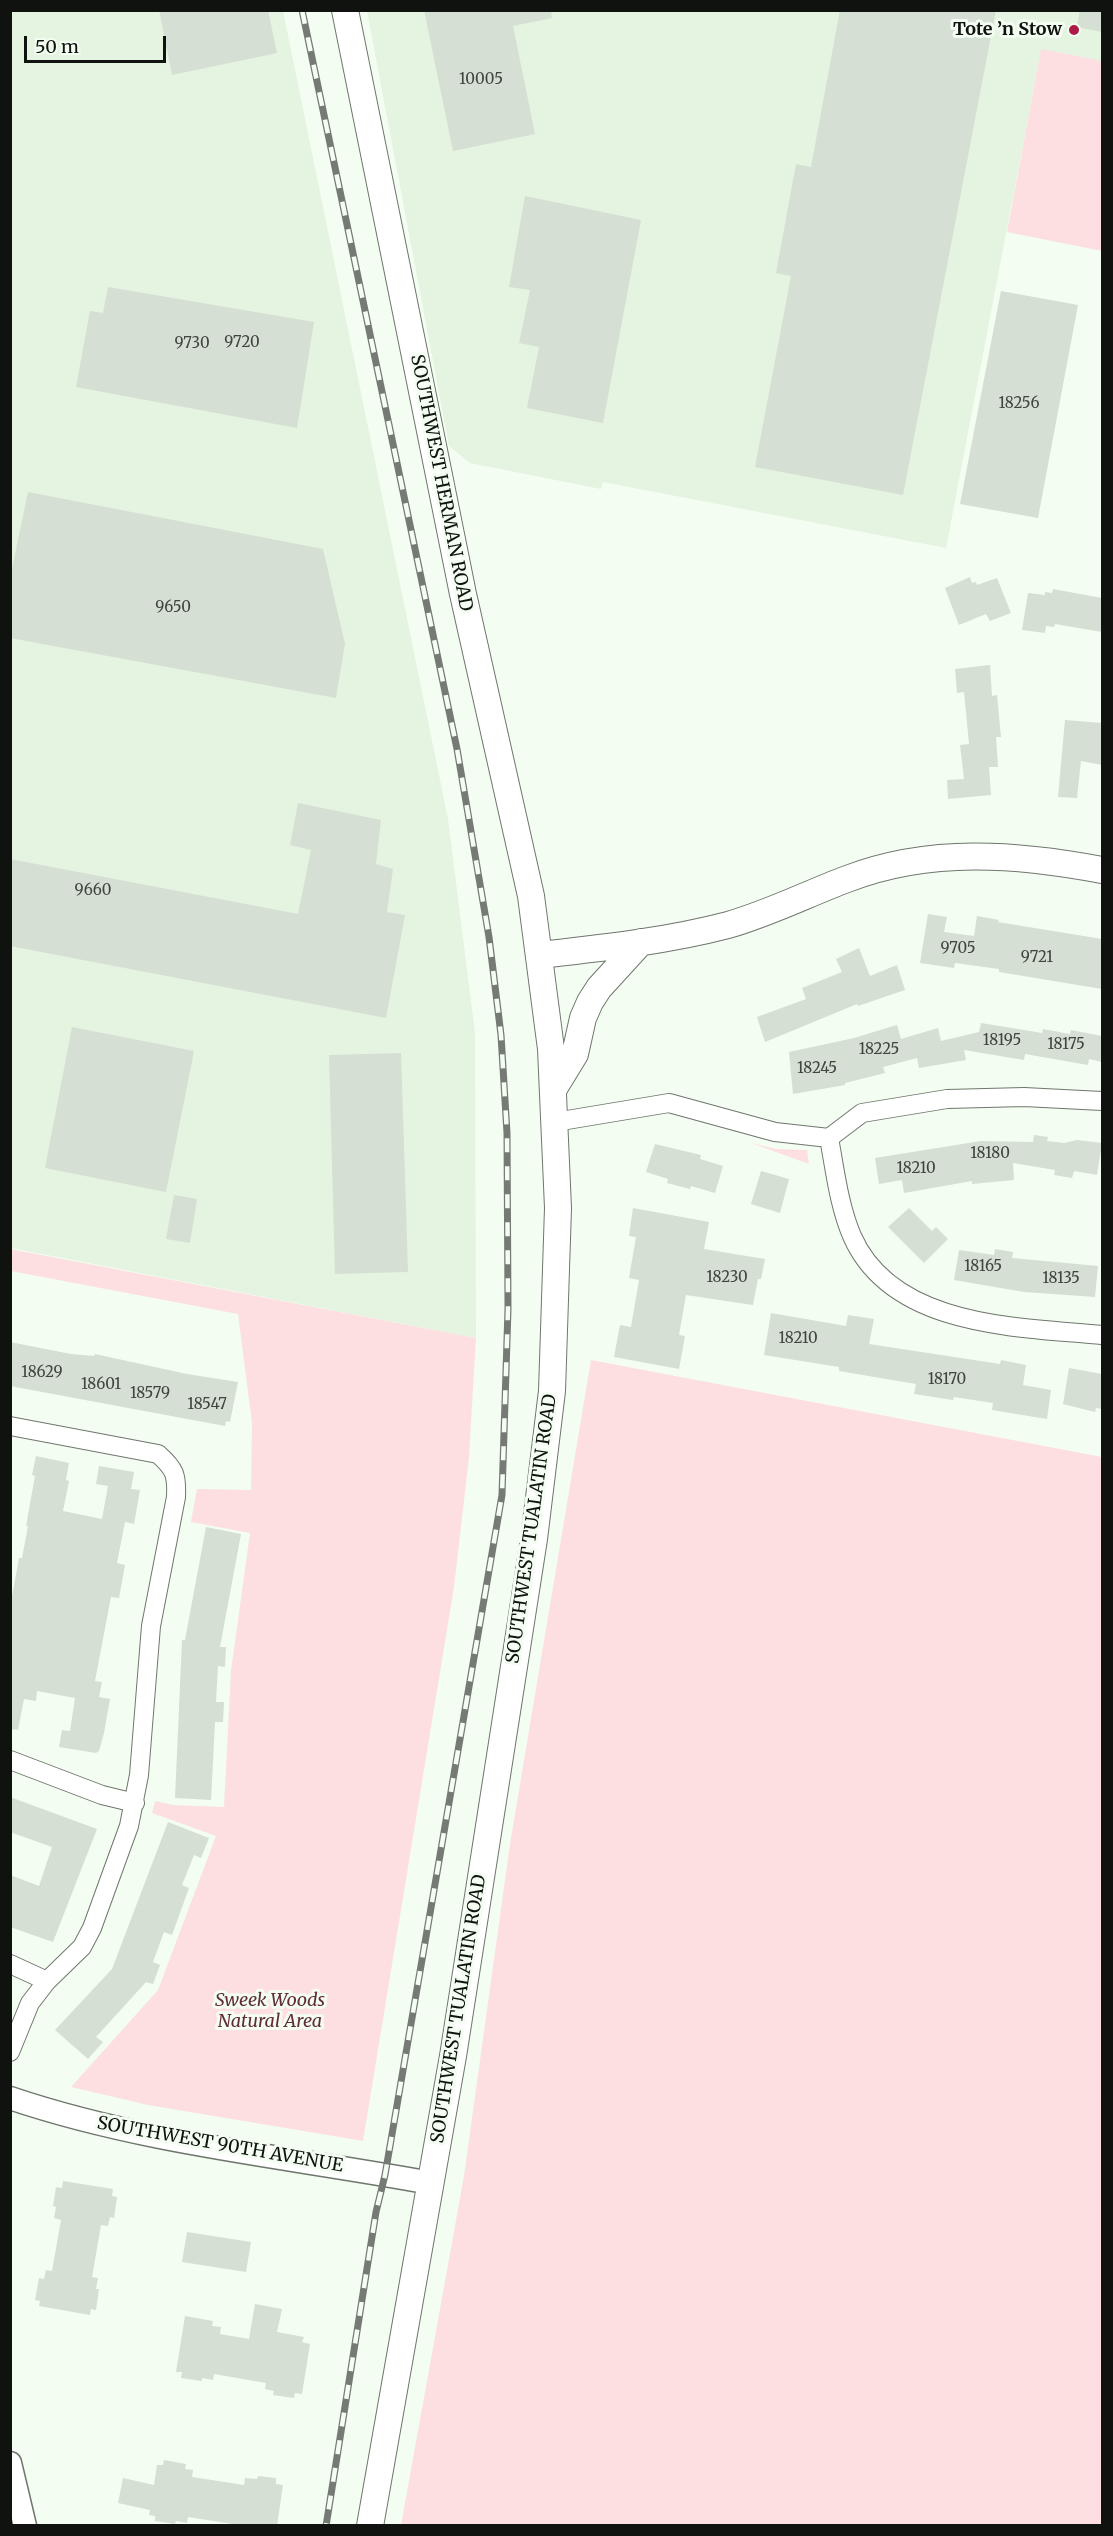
<!DOCTYPE html>
<html>
<head>
<meta charset="utf-8">
<style>
	body { margin:0 }
	#map { position:relative; width:1113px; height:2536px; overflow:hidden; background:#f3fdf1; font-family:Merriweather,serif }
	canvas { display:block }
	.frame { position:absolute; inset:0; border:12px solid #0f120e; pointer-events:none }
	.scale { position:absolute; left:24px; top:36px; width:142px; height:27px; box-sizing:border-box; border:3px solid #0f120e; border-top:0; padding-left:8px; font-size:18px; line-height:21px; white-space:nowrap; color:#0f120e; -webkit-text-stroke:4px #f3fdf1; paint-order:stroke }
</style>
</head>
<body>
<div id="map">
<canvas width="1113" height="2536"></canvas>
<div class="frame"></div>
<div class="scale">50 m</div>
</div>
<script>
const ctx = document.querySelector('canvas').getContext('2d');
ctx.lineJoin = 'round';
function fill(path, color) {
  ctx.fillStyle = color;
  ctx.fill(path, 'evenodd');
}
function stroke(path, color, width, dash) {
  ctx.strokeStyle = color;
  ctx.lineWidth = width;
  ctx.lineCap = dash ? 'butt' : 'round';
  ctx.setLineDash(dash || []);
  ctx.stroke(path);
}
function label(font, color, halo, rows, align = 'center') {
  ctx.font = font + ' Merriweather,serif';
  ctx.lineWidth = 6;
  ctx.setLineDash([]);
  ctx.textBaseline = 'middle';
  ctx.strokeStyle = halo;
  ctx.fillStyle = color;
  for (const [text, x, y, turn = 0] of rows) {
    ctx.save();
    ctx.translate(x, y);
    ctx.rotate((+turn || 0) * Math.PI / 180);
    ctx.textAlign = isNaN(turn) ? turn : align;
    if (halo) ctx.strokeText(text, 0, 0);
    ctx.fillText(text, 0, 0);
    ctx.restore();
  }
}
const built = new Path2D(`
	M 10,11 L 283,11 L 448,819 L 475,1033 L 476,1338 L 11,1248 Z
	M 367,11 L 1102,11 L 1102,61 L 1041,50 L 946,548 L 603,482 L 601,489 L 470,463 L 449,446 Z`);
const green = new Path2D(`
	M 1041,49 L 1102,61 L 1102,251 L 1007,232 Z
	M 751,1143 L 776,1149 L 807,1150 L 809,1164 Z
	M 10,1249 L 476,1338 L 469,1457 L 454,1587 L 363,2141 L 148,2105 L 71,2087 L 158,1990 L 216,1836 L 152,1813 L 155,1801 L 173,1805 L 224,1807 L 231,1671 L 250,1533 L 191,1522 L 197,1489 L 251,1490 L 252,1423 L 238,1314 L 11,1271 Z
	M 591,1360 L 1102,1457 L 1102,2525 L 401,2525 L 464,2176 L 510,1844 Z`);
const building = new Path2D(`
	M 159,10 L 268,10 L 277,53 L 172,75 Z
	M 424,10 L 551,10 L 552,18 L 513,26 L 535,134 L 453,151 Z
	M 840,10 L 996,10 L 903,495 L 755,467 L 791,276 L 776,273 L 796,164 L 811,167 Z
	M 1080,10 L 1102,10 L 1102,32 L 1077,27 Z
	M 525,196 L 641,220 L 603,423 L 527,408 L 539,347 L 519,343 L 530,290 L 509,287 Z
	M 108,287 L 314,322 L 297,428 L 76,387 L 90,311 L 103,313 Z
	M 1001,291 L 1078,305 L 1038,518 L 960,504 Z
	M 28,492 L 323,549 L 345,644 L 336,698 L 10,638 L 10,578 Z
	M 970,577 L 972,583 L 976,582 L 977,585 L 997,578 L 1011,613 L 990,621 L 986,614 L 959,625 L 945,588 Z
	M 1053,589 L 1102,598 L 1102,632 L 1055,624 L 1054,627 L 1046,626 L 1045,633 L 1022,630 L 1028,593 L 1045,595 L 1045,592 L 1052,593 Z
	M 990,665 L 992,696 L 997,695 L 1001,737 L 996,737 L 998,767 L 989,767 L 991,795 L 948,799 L 947,780 L 964,779 L 960,745 L 969,744 L 964,692 L 957,693 L 955,669 Z
	M 1065,720 L 1102,723 L 1102,765 L 1081,761 L 1077,798 L 1058,797 Z
	M 298,803 L 381,820 L 376,864 L 393,869 L 387,912 L 405,915 L 386,1018 L 10,946 L 10,859 L 298,914 L 311,850 L 290,845 Z
	M 928,914 L 947,917 L 944,932 L 974,936 L 977,916 L 999,920 L 998,922 L 1102,939 L 1102,989 L 999,972 L 999,969 L 955,963 L 954,968 L 920,963 Z
	M 859,948 L 870,976 L 897,965 L 905,990 L 858,1006 L 857,1004 L 765,1042 L 757,1017 L 806,999 L 802,988 L 842,972 L 836,959 Z
	M 981,1023 L 1042,1033 L 1043,1029 L 1070,1034 L 1071,1030 L 1102,1036 L 1102,1062 L 1089,1059 L 1088,1065 L 1025,1054 L 1024,1060 L 964,1050 L 966,1060 L 919,1068 L 917,1058 L 883,1067 L 885,1073 L 845,1083 L 845,1085 L 793,1094 L 789,1052 L 854,1038 L 897,1025 L 901,1039 L 938,1028 L 941,1041 L 979,1032 Z
	M 72,1027 L 194,1051 L 166,1192 L 45,1168 Z
	M 401,1053 L 408,1272 L 335,1274 L 329,1055 Z
	M 1034,1135 L 1048,1137 L 1047,1141 L 1064,1143 L 1077,1140 L 1102,1143 L 1097,1175 L 1074,1171 L 1072,1178 L 1054,1175 L 1055,1170 L 1013,1163 L 1014,1180 L 972,1184 L 972,1181 L 904,1193 L 902,1180 L 879,1184 L 875,1158 L 981,1141 L 1033,1142 Z
	M 655,1144 L 701,1155 L 700,1159 L 723,1166 L 715,1193 L 691,1186 L 690,1189 L 667,1183 L 668,1179 L 646,1172 Z
	M 761,1171 L 789,1179 L 780,1213 L 751,1204 Z
	M 174,1195 L 197,1199 L 190,1243 L 166,1239 Z
	M 633,1208 L 709,1222 L 704,1249 L 765,1259 L 761,1279 L 758,1279 L 753,1305 L 686,1295 L 679,1335 L 685,1336 L 679,1369 L 614,1357 L 620,1325 L 631,1327 L 639,1280 L 629,1278 L 636,1237 L 629,1236 Z
	M 909,1208 L 932,1231 L 936,1227 L 948,1239 L 924,1263 L 888,1227 Z
	M 995,1249 L 1013,1252 L 1012,1258 L 1098,1266 L 1095,1297 L 1024,1292 L 954,1280 L 959,1250 L 994,1255 Z
	M 771,1313 L 846,1326 L 848,1315 L 874,1319 L 869,1344 L 1000,1364 L 1001,1360 L 1026,1365 L 1023,1385 L 1051,1390 L 1047,1419 L 992,1410 L 993,1403 L 954,1397 L 953,1400 L 914,1394 L 916,1384 L 839,1371 L 839,1367 L 764,1355 Z
	M 10,1342 L 71,1354 L 94,1356 L 95,1354 L 187,1374 L 238,1382 L 230,1422 L 226,1421 L 225,1426 L 10,1386 Z
	M 1069,1368 L 1102,1374 L 1102,1409 L 1096,1408 L 1095,1412 L 1063,1404 Z
	M 36,1456 L 69,1463 L 66,1480 L 69,1481 L 63,1511 L 102,1519 L 108,1486 L 96,1484 L 99,1466 L 134,1472 L 131,1489 L 140,1490 L 134,1524 L 125,1522 L 117,1563 L 125,1565 L 119,1598 L 111,1597 L 95,1681 L 102,1682 L 99,1697 L 110,1699 L 104,1733 L 99,1751 L 96,1753 L 59,1747 L 62,1730 L 70,1731 L 75,1698 L 37,1691 L 36,1701 L 24,1699 L 18,1730 L 10,1729 L 10,1607 L 19,1558 L 22,1558 L 28,1526 L 26,1526 L 35,1476 L 32,1475 Z
	M 206,1527 L 241,1534 L 220,1647 L 226,1647 L 225,1667 L 218,1666 L 216,1702 L 224,1702 L 223,1722 L 215,1722 L 211,1800 L 175,1798 L 182,1640 L 185,1640 Z
	M 10,1797 L 97,1829 L 53,1942 L 10,1927 L 10,1875 L 39,1886 L 52,1847 L 10,1832 Z
	M 168,1822 L 209,1838 L 201,1858 L 194,1855 L 182,1885 L 189,1888 L 172,1935 L 164,1932 L 153,1962 L 160,1965 L 153,1984 L 146,1982 L 96,2037 L 103,2042 L 88,2059 L 55,2030 L 112,1969 Z
	M 63,2181 L 113,2189 L 112,2196 L 117,2197 L 114,2218 L 110,2217 L 108,2226 L 101,2225 L 92,2277 L 98,2278 L 96,2289 L 99,2289 L 96,2310 L 91,2309 L 90,2315 L 39,2306 L 40,2301 L 35,2300 L 39,2278 L 44,2279 L 46,2270 L 52,2271 L 61,2220 L 54,2218 L 56,2207 L 53,2206 L 56,2187 L 62,2188 Z
	M 187,2232 L 251,2242 L 246,2272 L 182,2262 Z
	M 255,2304 L 282,2309 L 277,2332 L 304,2337 L 302,2342 L 310,2344 L 302,2394 L 295,2393 L 294,2398 L 273,2395 L 274,2391 L 265,2389 L 266,2383 L 214,2374 L 213,2380 L 202,2378 L 202,2381 L 181,2378 L 182,2372 L 176,2372 L 185,2316 L 213,2321 L 212,2326 L 221,2327 L 220,2334 L 249,2339 Z
	M 164,2460 L 186,2464 L 185,2469 L 193,2470 L 192,2477 L 244,2485 L 245,2478 L 257,2479 L 258,2476 L 276,2478 L 276,2484 L 283,2485 L 277,2526 L 245,2526 L 188,2517 L 187,2523 L 176,2521 L 175,2524 L 155,2521 L 155,2516 L 149,2515 L 150,2510 L 118,2503 L 123,2478 L 154,2485 L 157,2465 L 163,2465 Z`);
const minor = new Path2D(`
	M 555,1122 L 669,1103 L 775,1132 L 829,1138 L 862,1113 L 947,1099 L 1024,1097 L 1102,1101
	M 829,1138 C 835,1170 839,1206 852,1236 C 892,1328 1019,1327 1102,1335
	M 10,1426 L 158,1454 C 175,1469 177,1475 176,1497 L 151,1626 L 139,1775 L 129,1826 L 92,1928 L 82,1947 L 47,1981 L 30,2003 L 10,2052
	M 10,1760 L 102,1795 L 135,1803
	M 10,1964 L 47,1981`);
const tertiary = new Path2D(`
	M 10,2098 C 146,2144 291,2157 431,2183
	M 10,2463 L 25,2526`);
const secondary = new Path2D(`
	M 345,10 L 463,594 L 531,896 L 551,1049 L 558,1208 L 552,1391 L 534,1539 L 453,2056 L 370,2526
	M 540,955 C 602,948 667,941 728,925 C 770,913 807,894 847,879 C 930,847 1017,854 1102,870
	M 553,1090 L 575,1054 L 583,1018 L 590,1002 L 599,988 L 641,942`);
const rail = new Path2D(`
	M 302,10 L 457,749 L 489,937 L 501,1035 L 507,1133 L 508,1309 L 502,1495 L 385,2175 L 376,2212 L 326,2526`);
const markers = [
	[1074,30,6,"#ae1b47"]
];
const numberNames = [
	["10005",481,80],
	["9720",242,343],
	["9730",192,344],
	["18256",1019,404],
	["9650",173,608],
	["9660",93,891],
	["9705",958,949],
	["9721",1037,958],
	["18195",1002,1041],
	["18175",1066,1045],
	["18225",879,1050],
	["18245",817,1069],
	["18180",990,1154],
	["18210",916,1169],
	["18165",983,1267],
	["18230",727,1278],
	["18135",1061,1279],
	["18210",798,1339],
	["18629",42,1373],
	["18170",947,1380],
	["18601",101,1385],
	["18579",150,1394],
	["18547",207,1405]
];
const poiNames = [
	["Tote ’n Stow",1062,30]
];
const streetNames = [
	["SOUTHWEST HERMAN ROAD",441,483,79],
	["SOUTHWEST TUALATIN ROAD",532,1529,-82],
	["SOUTHWEST TUALATIN ROAD",459,2009,-81],
	["SOUTHWEST 90TH AVENUE",220,2145,10]
];
const parkNames = [
	["Sweek Woods",270,2001],
	["Natural Area",270,2022]
];
fill(built, '#e5f3e1');
fill(green, '#fddfe2');
fill(building, '#d5dfd3');
stroke(minor, '#6f776d', 20);
stroke(tertiary, '#6f776d', 25);
stroke(secondary, '#6f776d', 28);
stroke(minor, '#fff', 18);
stroke(tertiary, '#fff', 22);
stroke(secondary, '#fff', 26);
stroke(rail, '#757b74', 7);
stroke(rail, '#f3fdf1', 4.5, [14]);
for (const [x, y, r, color] of markers) {
  const dot = new Path2D();
  dot.arc(x, y, r, 0, 2 * Math.PI);
  ctx.fillStyle = color;
  ctx.fill(dot);
  stroke(dot, '#f3fdf1', 2);
}
label('15px', '#40453f', null, numberNames);
label('bold 18px', '#0f120e', '#f3fdf1', poiNames, 'right');
label('18px', '#0f120e', '#f3fdf1', streetNames);
label('italic 18px', '#612c35', '#f3fdf1', parkNames);
</script>
</body>
</html>
